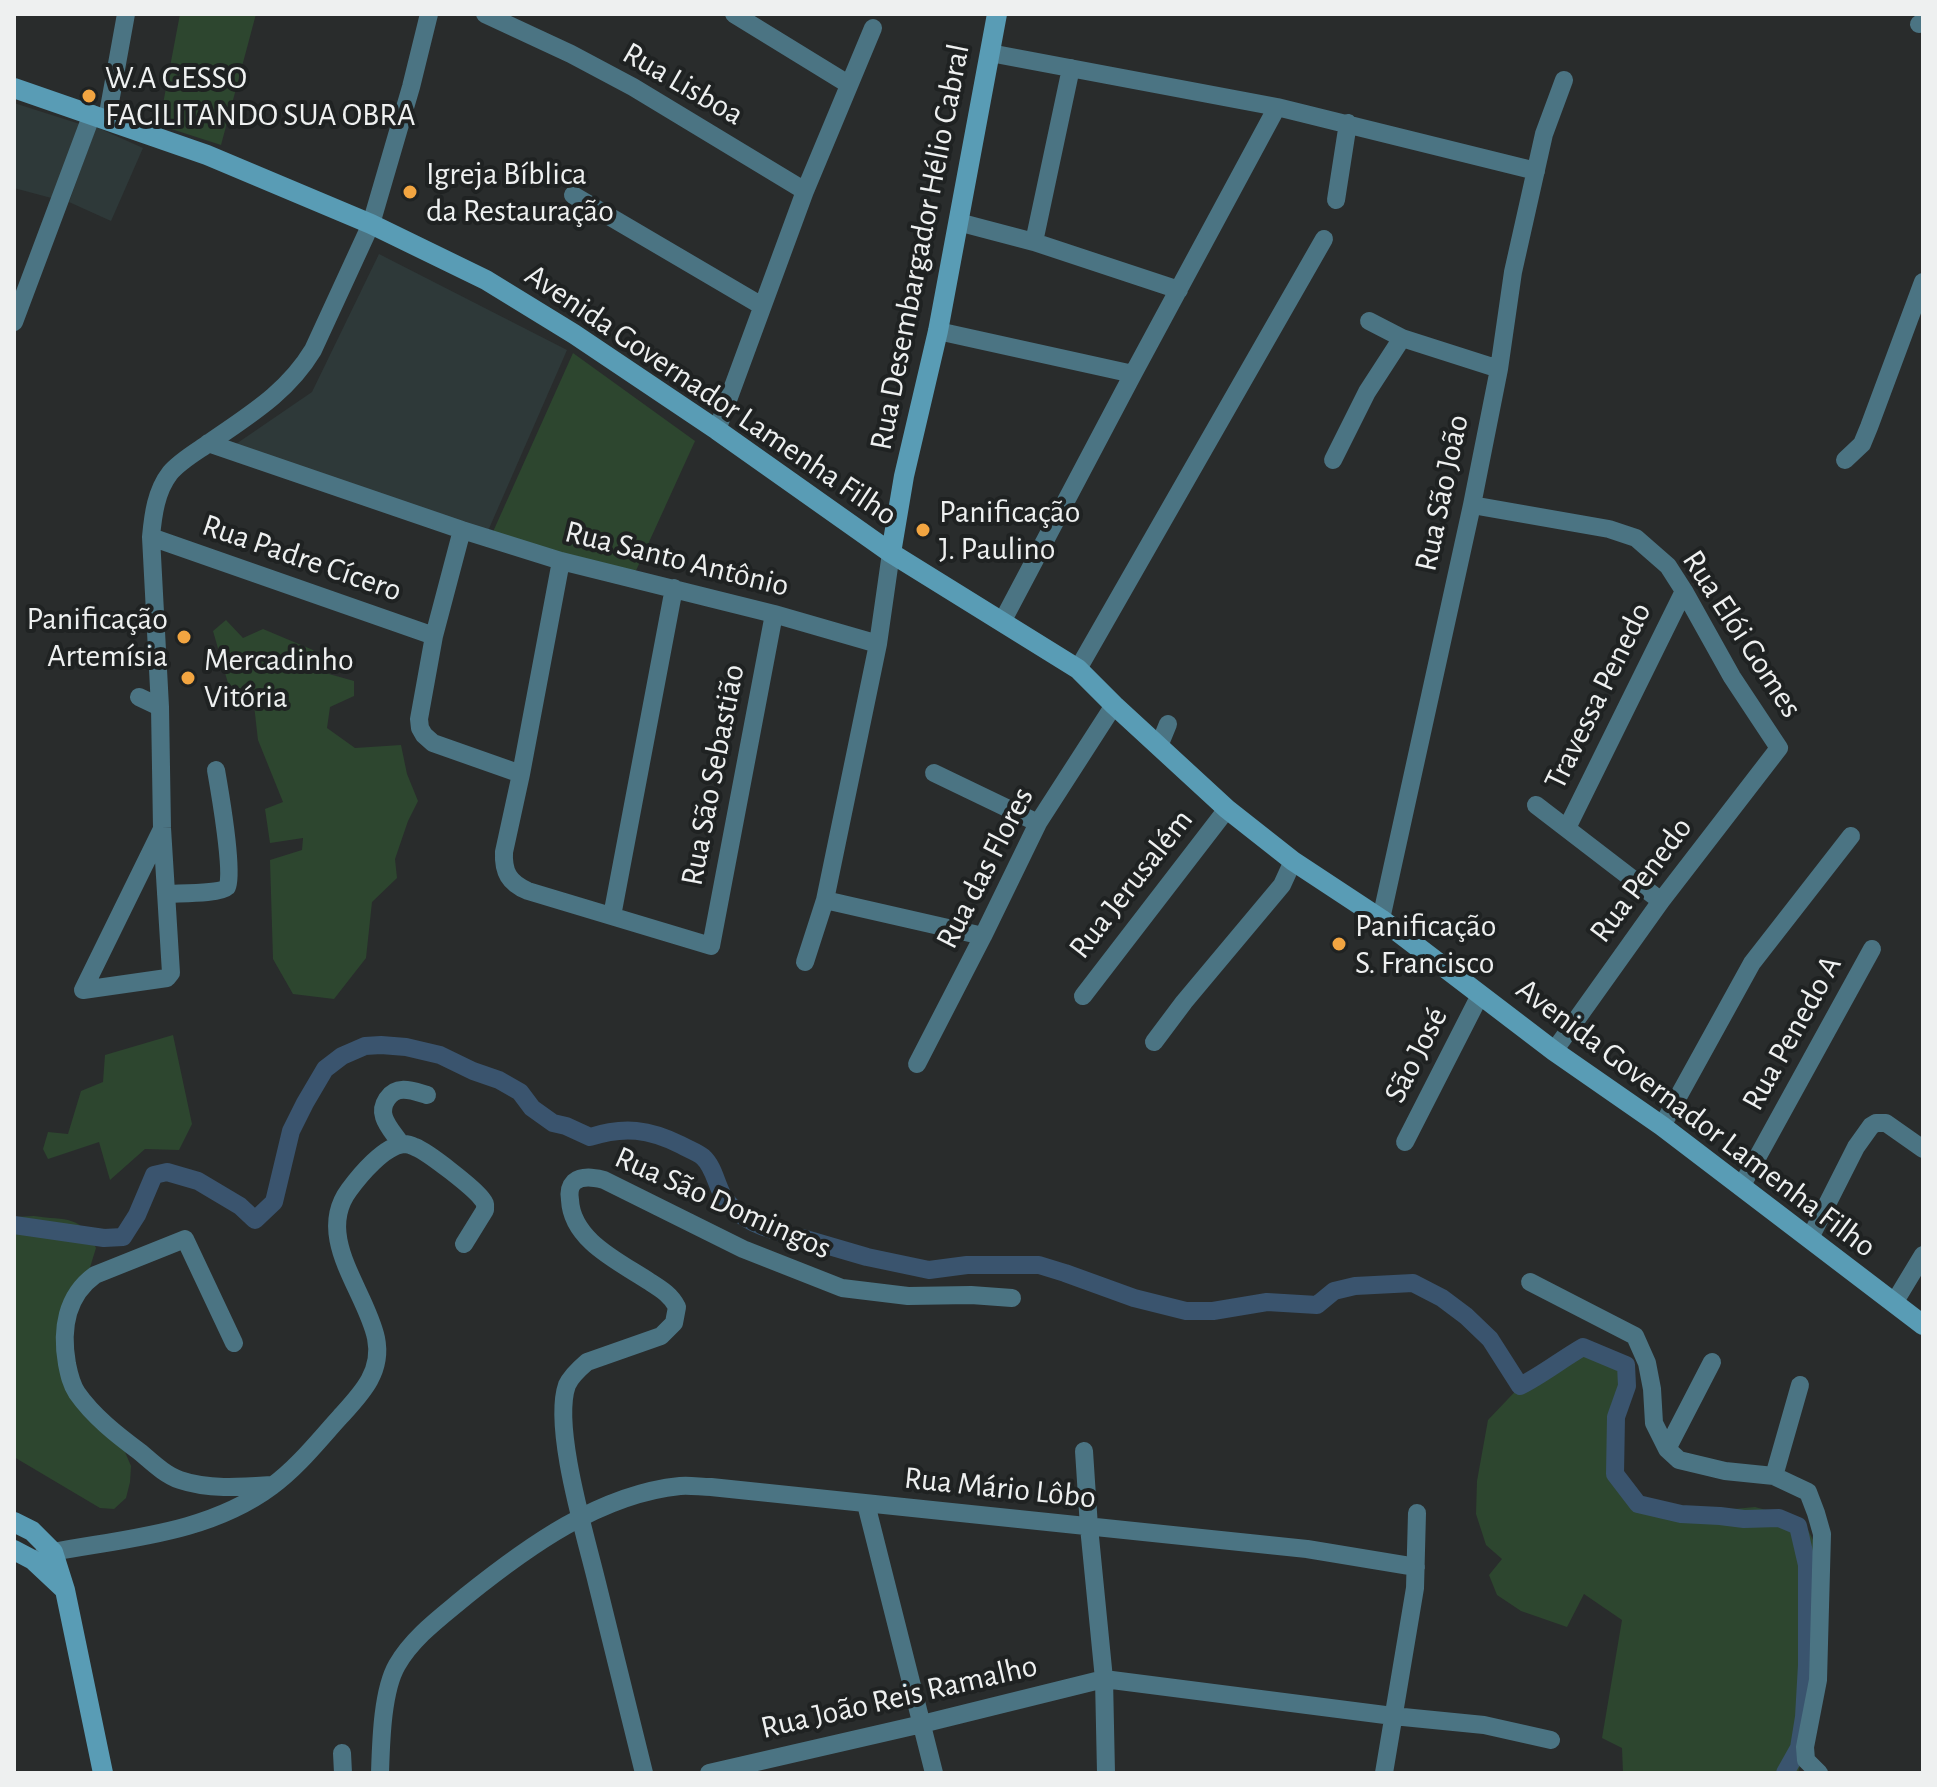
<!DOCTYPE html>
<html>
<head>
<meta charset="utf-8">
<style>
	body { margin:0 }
	#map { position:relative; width:1937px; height:1787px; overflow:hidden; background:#292c2c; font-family:"Alegreya Sans",sans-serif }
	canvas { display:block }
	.frame { position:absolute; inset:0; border:16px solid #eef0f0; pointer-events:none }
</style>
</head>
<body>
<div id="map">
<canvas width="1937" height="1787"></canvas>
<div class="frame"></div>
</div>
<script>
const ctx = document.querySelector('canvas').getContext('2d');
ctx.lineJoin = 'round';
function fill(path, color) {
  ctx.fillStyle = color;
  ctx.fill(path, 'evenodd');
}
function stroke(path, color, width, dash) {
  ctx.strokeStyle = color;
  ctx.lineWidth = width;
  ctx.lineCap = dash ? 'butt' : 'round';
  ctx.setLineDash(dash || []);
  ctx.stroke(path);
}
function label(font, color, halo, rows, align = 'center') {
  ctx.font = font + ' "Alegreya Sans",sans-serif';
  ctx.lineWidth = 8;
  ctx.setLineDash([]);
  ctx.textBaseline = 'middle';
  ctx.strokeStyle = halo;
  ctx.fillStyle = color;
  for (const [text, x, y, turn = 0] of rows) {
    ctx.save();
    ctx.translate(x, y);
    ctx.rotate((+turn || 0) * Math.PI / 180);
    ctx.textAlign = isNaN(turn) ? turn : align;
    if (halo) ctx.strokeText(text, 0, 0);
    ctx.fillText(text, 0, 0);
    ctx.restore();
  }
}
const built = new Path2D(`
	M 14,103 L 83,125 L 55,199 L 14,188 Z
	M 96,127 L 143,148 L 111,221 L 69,202 Z
	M 379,254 L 567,350 L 488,531 L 233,446 L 312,392 Z`);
const green = new Path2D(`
	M 180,14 L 256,14 L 221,145 L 159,125 Z
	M 573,353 L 695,441 L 634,575 L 492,534 Z
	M 226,620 L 243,638 L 263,629 L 313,650 L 329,674 L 354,681 L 354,696 L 330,707 L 327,728 L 355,748 L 401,745 L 407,774 L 418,801 L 408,821 L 395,859 L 397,878 L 372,902 L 366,958 L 334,999 L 293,994 L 273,959 L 270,860 L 302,850 L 303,838 L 270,843 L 265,809 L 283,802 L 258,740 L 254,705 L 236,711 L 213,631 Z
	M 173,1035 L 192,1124 L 179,1150 L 145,1149 L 110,1180 L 99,1142 L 48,1159 L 43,1149 L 48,1132 L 68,1134 L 81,1091 L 103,1082 L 105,1055 Z
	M 34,1216 C 67,1221 81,1214 96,1248 L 83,1290 L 70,1319 L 67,1382 L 125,1452 L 131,1466 L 130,1482 L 126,1498 L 114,1509 L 100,1508 L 14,1457 L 14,1217 Z
	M 1583,1347 L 1615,1355 L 1635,1374 L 1616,1442 L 1625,1487 L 1633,1497 L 1681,1514 L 1755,1507 L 1803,1520 L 1815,1544 L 1808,1737 L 1798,1773 L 1623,1773 L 1622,1748 L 1602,1738 L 1622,1620 L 1584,1594 L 1567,1627 L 1521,1611 L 1497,1595 L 1489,1575 L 1502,1559 L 1486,1545 L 1476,1514 L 1477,1481 L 1488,1420 L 1527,1379 Z`);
const canal = new Path2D(`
	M 14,1225 L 104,1238 L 123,1237 L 137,1215 L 154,1175 L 167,1172 L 198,1181 L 240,1206 L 255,1220 L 274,1202 L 291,1131 L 305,1103 L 325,1069 L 342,1056 L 365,1046 L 381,1045 L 406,1047 L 440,1055 L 473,1071 L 499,1080 L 520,1092 L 532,1108 L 553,1123 L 566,1126 L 590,1137 C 624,1126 649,1129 681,1145 C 688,1149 697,1152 703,1157 C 714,1167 716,1184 723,1196 C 736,1216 759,1227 781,1232
	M 802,1238 L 867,1257 L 929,1270 L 967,1265 L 1039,1265 L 1065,1273 L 1134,1298 L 1186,1311 L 1213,1311 L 1267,1302 L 1317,1305 L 1334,1291 L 1355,1286 L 1413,1283 L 1442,1298 L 1466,1316 L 1490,1339 L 1520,1386 C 1542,1375 1562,1359 1583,1347 L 1626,1365 L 1627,1386 L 1616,1417 L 1615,1474 L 1638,1504 L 1681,1514 L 1720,1516 L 1744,1519 L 1779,1518 L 1798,1526 L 1807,1565 L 1807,1665 L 1804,1717 L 1799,1748 L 1785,1773`);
const street = new Path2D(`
	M 485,14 L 571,54 L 633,87 L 805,191
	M 734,14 L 848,84
	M 1919,24 L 1923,22
	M 990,53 L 1277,107 L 1536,171
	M 107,119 L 126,14
	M 573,195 L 762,306
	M 1336,200 L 1348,123
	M 958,222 L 1034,242 L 1179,290
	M 1034,242 L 1071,68
	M 1369,321 L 1402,338 L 1499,369
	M 14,322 L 92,114
	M 938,331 L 1133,374
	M 717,430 L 805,191 L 873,28
	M 208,443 L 462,530 L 561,561 L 774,614 L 878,644
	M 1333,460 L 1367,392 L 1402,338
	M 1845,460 L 1862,444 L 1869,427 L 1923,282
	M 1472,505 L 1609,529 L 1636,538 L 1668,566 L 1684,591 L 1732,677 L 1779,748 L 1661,901 L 1554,1051
	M 462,530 L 434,636 L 419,719 L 420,728 L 424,735 L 433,743 L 521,774
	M 151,537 L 434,636
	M 561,561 L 521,774 L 504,852 C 503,872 509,883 528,891 L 711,946 L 774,614
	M 1002,622 L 1133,374 L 1277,107
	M 1078,669 L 1324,239
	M 139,697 L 160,707
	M 1159,746 L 1168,724
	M 934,773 L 1038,823
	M 1536,805 L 1661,901
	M 1567,828 L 1684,591
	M 166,894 C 178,893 220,894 227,887 C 235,878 219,787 216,770
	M 825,900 L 983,936
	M 612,916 L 674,588
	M 1381,919 L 1472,505 L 1499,369 L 1513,272 L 1544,134 L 1564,80
	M 805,962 L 825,900 L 878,644 L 891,553
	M 83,990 L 167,978 L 171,973 L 162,828 L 160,707 L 151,537 C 153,515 156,491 170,473 C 180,461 196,452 209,443 C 249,415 287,393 313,350 L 371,224 L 411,87 L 429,14
	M 83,990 L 161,831
	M 1083,996 L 1227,809
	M 1154,1042 L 1184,1002 L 1282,885 L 1293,861
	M 917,1064 L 983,936 L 1038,823 L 1114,705
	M 1662,1126 L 1752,963 L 1851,836
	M 1405,1142 L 1480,995
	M 401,1144 C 396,1136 387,1127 384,1117 C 382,1111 383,1105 387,1099 C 397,1084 413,1091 427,1095
	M 1741,1187 L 1872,949
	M 1810,1238 L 1856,1147 L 1871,1126 L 1876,1123 L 1886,1123 L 1923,1149
	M 1530,1282 L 1635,1336 L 1647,1363 L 1652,1389 L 1654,1423 L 1667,1449 L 1679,1460 L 1725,1471 L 1774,1476 L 1808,1492 L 1816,1513 L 1822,1534 L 1818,1680 L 1805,1747 L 1806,1760 L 1819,1773
	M 1894,1303 L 1923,1255
	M 234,1343 L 185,1239 L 95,1275 C 66,1296 61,1330 67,1364 C 69,1374 71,1384 77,1393 C 93,1416 117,1435 140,1452 C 152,1462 165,1475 180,1480 C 209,1490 243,1487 272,1485
	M 1667,1449 L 1712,1362
	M 1084,1451 L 1089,1527 L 1104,1679 L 1106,1773
	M 1774,1476 L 1800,1385
	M 866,1504 L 934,1773
	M 42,1556 L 53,1552 C 128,1538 209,1533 272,1486 C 298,1467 319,1440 340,1417 C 361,1394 383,1372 376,1338 C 366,1291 314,1237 349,1190 C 360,1175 384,1146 404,1144 C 408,1144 411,1145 415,1147 C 428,1152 474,1188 482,1199 C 486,1204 485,1204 485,1210 L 464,1244
	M 342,1753 L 343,1773
	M 380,1773 C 381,1743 382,1691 397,1665 C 413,1637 441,1617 466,1596 C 527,1547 600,1494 680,1486 C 690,1485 701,1487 711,1487 L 1307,1549 L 1416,1567
	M 644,1773 C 628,1710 613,1646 597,1583 C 586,1537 552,1427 567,1385 C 571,1376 580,1368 587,1362 L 661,1336 L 674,1323 L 677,1307 C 671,1295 661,1289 650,1282 C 620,1262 572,1241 570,1200 C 569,1194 569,1187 574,1182 C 583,1175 595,1178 604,1180 L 743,1249 L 842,1288 L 908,1296 L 971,1295 L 1012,1298
	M 709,1773 L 922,1724 L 1104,1679 L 1393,1716 L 1484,1725 L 1551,1740
	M 1384,1773 L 1415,1588 L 1417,1513`);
const secondary = new Path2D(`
	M 14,88 L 207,155 L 371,224 L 486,280 L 574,334 L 717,430 L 891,553 L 1078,669 L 1114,705 L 1227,809 L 1293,861 L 1381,919 L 1554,1051 L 1662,1126 L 1923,1325
	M 891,553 L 904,476 L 938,331 L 997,14
	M 14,1522 L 32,1531 L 53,1552 L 65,1590 L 103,1773
	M 14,1550 L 33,1560 L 65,1590`);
const markers = [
	[89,96,8,"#f2a541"],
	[410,192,8,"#f2a541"],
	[923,530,8,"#f2a541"],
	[184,637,8,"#f2a541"],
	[188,678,8,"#f2a541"],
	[1339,944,8,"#f2a541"]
];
const poiNames = [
	["W.A GESSO",105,78],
	["FACILITANDO SUA OBRA",105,115],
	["Igreja Bíblica",426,174],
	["da Restauração",426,211],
	["Panificação",939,512],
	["J. Paulino",939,549],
	["Panificação",168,619,"right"],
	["Artemísia",168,656,"right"],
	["Mercadinho",204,660],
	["Vitória",204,697],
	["Panificação",1355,926],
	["S. Francisco",1355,963]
];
const streetNames = [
	["Rua Lisboa",683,84,30],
	["Rua Desembargador Hélio Cabral",920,247,-79],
	["Avenida Governador Lamenha Filho",711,395,34],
	["Rua São João",1442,493,-78],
	["Rua Padre Cícero",302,558,19],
	["Rua Santo Antônio",677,559,14],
	["Rua Elói Gomes",1742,634,57],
	["Travessa Penedo",1598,696,-64],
	["Rua São Sebastião",713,775,-79],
	["Rua das Flores",985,868,-63],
	["Rua Penedo",1641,880,-53],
	["Rua Jerusalém",1131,884,-52],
	["Rua Penedo A",1792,1033,-61],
	["São José",1416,1055,-63],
	["Avenida Governador Lamenha Filho",1696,1118,37],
	["Rua São Domingos",723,1203,24],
	["Rua Mário Lôbo",1000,1488,6],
	["Rua João Reis Ramalho",899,1697,-13]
];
fill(built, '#2e3939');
fill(green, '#2d462f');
stroke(canal, '#3a546e', 18);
stroke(street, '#4b7483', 18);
stroke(secondary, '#599cb5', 20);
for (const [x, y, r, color] of markers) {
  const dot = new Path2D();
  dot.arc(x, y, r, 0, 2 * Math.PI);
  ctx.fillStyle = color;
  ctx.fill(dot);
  stroke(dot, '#1f2222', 3);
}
label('32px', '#eef0f0', '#1f2222', poiNames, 'left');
label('32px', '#eef0f0', '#1f2222', streetNames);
</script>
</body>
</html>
